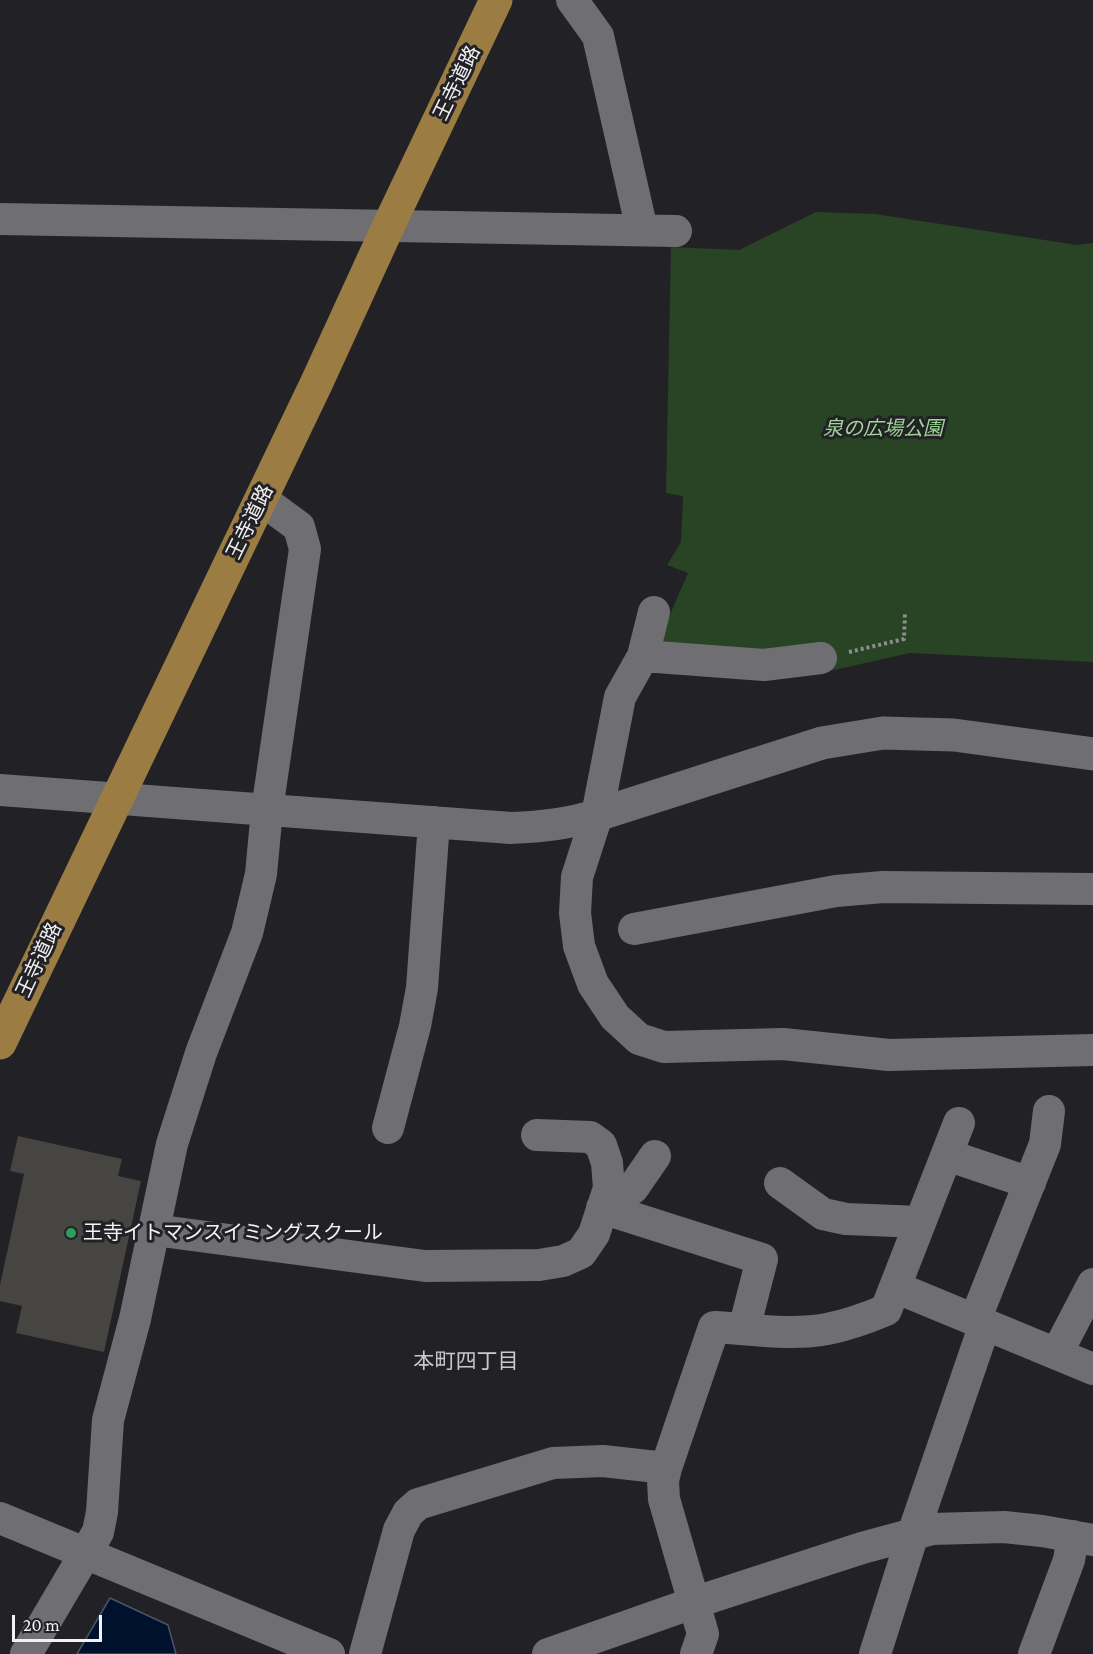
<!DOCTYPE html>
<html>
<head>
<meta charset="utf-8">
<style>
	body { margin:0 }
	#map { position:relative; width:1093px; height:1654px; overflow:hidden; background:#222226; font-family:"Crimson Pro",serif }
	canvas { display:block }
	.scale { position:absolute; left:12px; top:1615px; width:90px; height:27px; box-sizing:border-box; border:3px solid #f2f2f4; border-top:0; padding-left:8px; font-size:18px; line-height:21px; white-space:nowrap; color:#f2f2f4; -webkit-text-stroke:4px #222226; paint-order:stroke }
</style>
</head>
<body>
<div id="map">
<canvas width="1093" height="1654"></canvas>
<div class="scale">20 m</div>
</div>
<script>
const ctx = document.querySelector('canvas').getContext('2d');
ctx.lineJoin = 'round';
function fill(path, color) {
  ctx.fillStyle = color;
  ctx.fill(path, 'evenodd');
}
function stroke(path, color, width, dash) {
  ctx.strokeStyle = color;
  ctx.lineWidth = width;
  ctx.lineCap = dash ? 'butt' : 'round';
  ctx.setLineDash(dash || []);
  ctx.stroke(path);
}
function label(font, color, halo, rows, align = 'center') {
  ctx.font = font + ' "Crimson Pro","Noto Sans JP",serif';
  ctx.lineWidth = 6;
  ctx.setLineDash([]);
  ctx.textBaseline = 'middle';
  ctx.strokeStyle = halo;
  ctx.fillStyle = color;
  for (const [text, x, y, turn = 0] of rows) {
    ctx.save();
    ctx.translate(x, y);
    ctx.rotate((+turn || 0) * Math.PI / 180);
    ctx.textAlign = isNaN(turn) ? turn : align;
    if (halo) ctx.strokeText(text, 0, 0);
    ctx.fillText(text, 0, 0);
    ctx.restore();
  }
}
const green = new Path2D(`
	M 816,212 L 875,214 L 1077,245 L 1093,243 L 1093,662 L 910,653 L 825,672 L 762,654 L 656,647 L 688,573 L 667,565 L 681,542 L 683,496 L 666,493 L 671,247 L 739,250 Z`);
const water = new Path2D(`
	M 110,1598 L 168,1625 L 176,1654 L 77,1654 Z`);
const building = new Path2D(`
	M 18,1136 L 122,1159 L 118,1176 L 141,1181 L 104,1352 L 16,1333 L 22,1306 L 0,1301 L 0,1285 L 24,1174 L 10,1171 Z`);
const path = new Path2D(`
	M 849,652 L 904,639 L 905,613`);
const minor = new Path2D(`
	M 572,0 L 598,36 L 642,230
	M 0,219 L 676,231
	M 654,612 L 643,656 L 620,697 L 597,815 L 577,877 L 575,913 L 579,946 L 593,984 L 615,1017 L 639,1039 L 664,1047 L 783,1044 L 889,1055 L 1093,1050
	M 643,656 L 764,665 L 821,658
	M 0,790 L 511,828 C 541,827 568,824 597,815
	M 634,929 L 836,891 L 883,887 L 1093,889
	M 388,1128 L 415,1026 L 422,988 L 434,822
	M 947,1155 L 1030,1183
	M 780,1183 L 823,1214 L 846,1219 L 920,1222
	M 602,1208 L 762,1259 L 744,1329
	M 602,1208 L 633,1188 L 655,1156
	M 154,1230 L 425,1266 L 539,1265 L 563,1261 L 581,1253 L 594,1234 L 609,1188 L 607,1163 L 601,1145 L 590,1137 L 537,1135
	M 895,1287 L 1093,1369
	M 975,1320 L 1045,1144 L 1049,1111
	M 1057,1353 L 1093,1284
	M 0,1518 L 329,1654
	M 26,1654 L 98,1532 L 102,1512 L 108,1420 L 135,1319 L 172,1144 L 201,1053 L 247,933 L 261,874 L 267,810 L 305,549 L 299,527 L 261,499
	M 365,1654 L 399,1530 L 408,1513 L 418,1504 L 553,1463 L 603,1461 L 666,1468
	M 548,1654 L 693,1603 L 862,1548 L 932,1529 L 1004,1527 L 1042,1531 L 1093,1540
	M 696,1654 L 703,1634 L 664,1499 L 663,1481 L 666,1468 L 714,1327 C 751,1329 791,1336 827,1329 C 848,1325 867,1318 886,1310 L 959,1123
	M 875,1654 L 913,1534 L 985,1324
	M 1034,1654 L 1069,1560 L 1073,1536`);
const tertiary = new Path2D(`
	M 597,815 L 822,743 L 883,733 L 954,735 L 1093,754`);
const trunk = new Path2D(`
	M 0,1043 L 317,382 L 388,227 L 496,0`);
const markers = [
	[71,1233,6,"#2e9e5b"]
];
const streetNames = [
	["王寺道路",457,83,-64],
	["王寺道路",250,522,-64],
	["王寺道路",39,960,-65]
];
const parkNames = [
	["泉の広場公園",883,429]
];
const poiNames = [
	["王寺イトマンスイミングスクール",83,1233]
];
const neighbourhoodNames = [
	["本町四丁目",466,1362]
];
fill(green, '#284424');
fill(water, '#00112d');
stroke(water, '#495469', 1.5);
fill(building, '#474541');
stroke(path, '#8e8e91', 4, [3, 3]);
stroke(minor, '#6f6e73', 32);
stroke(tertiary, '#6f6e73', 33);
stroke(trunk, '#9b7d44', 33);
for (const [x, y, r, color] of markers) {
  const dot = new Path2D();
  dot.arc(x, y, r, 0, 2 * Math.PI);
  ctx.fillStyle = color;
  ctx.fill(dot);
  stroke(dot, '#222226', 2);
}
label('20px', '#f2f2f4', '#222226', streetNames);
label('italic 20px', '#9dd694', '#222226', parkNames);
label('20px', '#f2f2f4', '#222226', poiNames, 'left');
label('21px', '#c8c8cd', '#222226', neighbourhoodNames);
</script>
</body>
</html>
